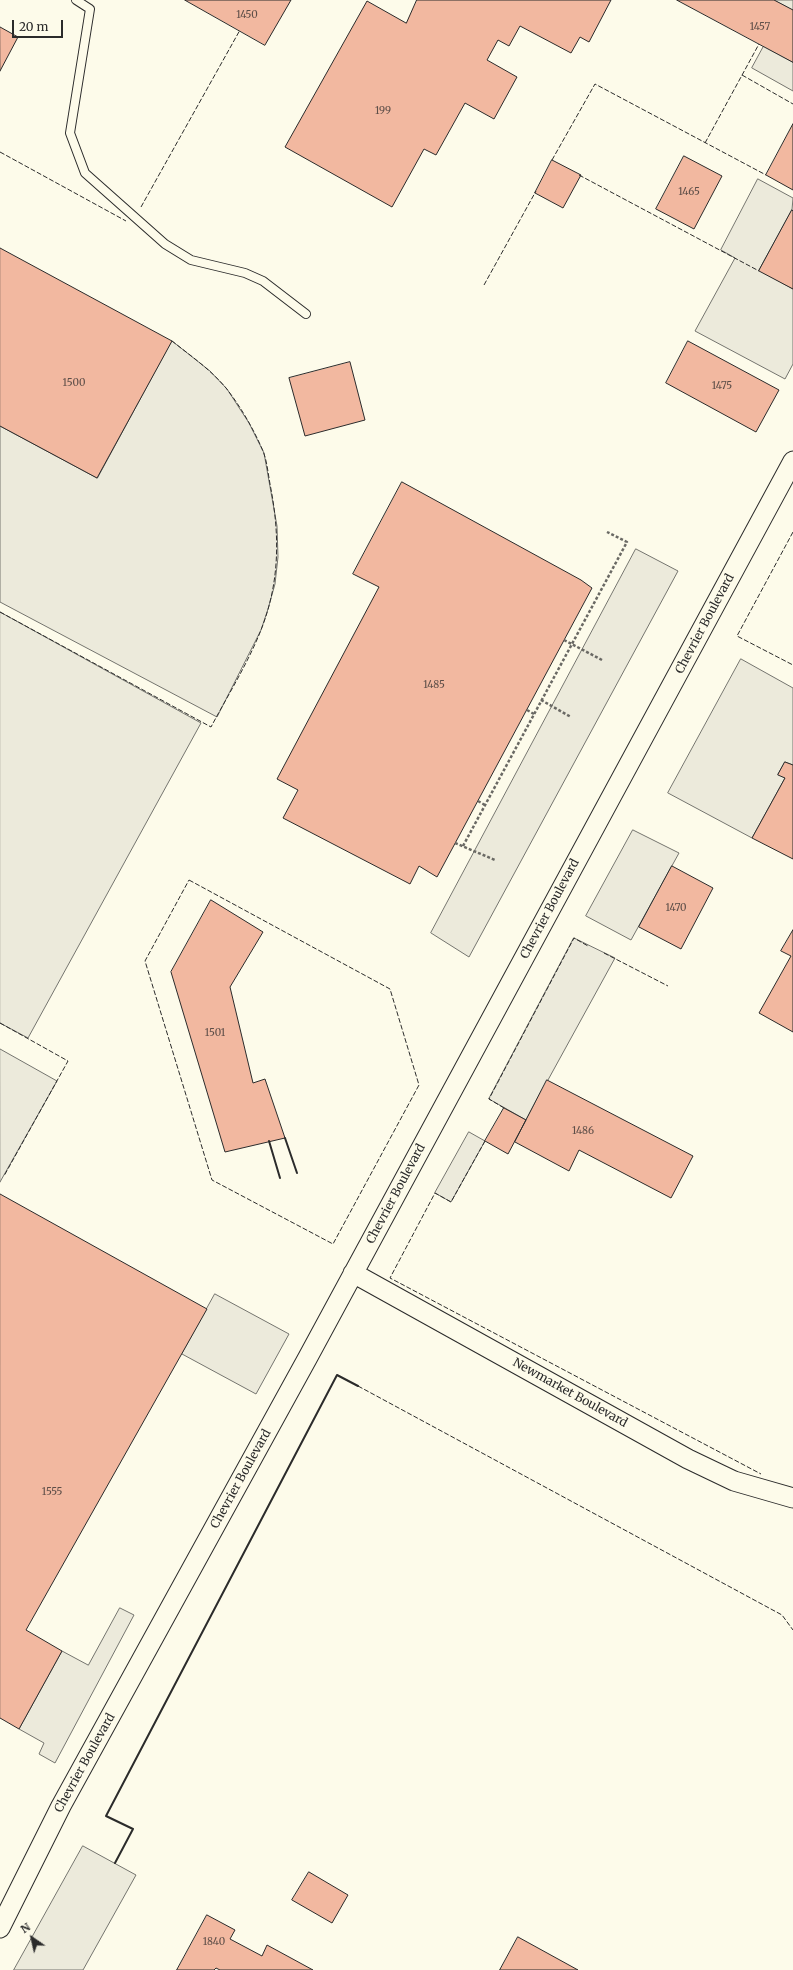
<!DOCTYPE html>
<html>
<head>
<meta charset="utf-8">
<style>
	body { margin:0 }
	#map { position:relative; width:793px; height:1970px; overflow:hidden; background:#fdfbea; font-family:Merriweather,serif }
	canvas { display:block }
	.north { position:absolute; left:12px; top:1918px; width:40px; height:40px; -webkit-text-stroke:3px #fdfbea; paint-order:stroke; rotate:326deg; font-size:11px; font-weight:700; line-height:16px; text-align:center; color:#2b2b2b }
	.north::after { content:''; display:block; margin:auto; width:14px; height:18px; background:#2b2b2b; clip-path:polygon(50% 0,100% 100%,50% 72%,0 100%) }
	.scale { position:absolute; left:12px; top:20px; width:51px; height:18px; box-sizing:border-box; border:2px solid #2b2b2b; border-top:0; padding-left:5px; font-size:12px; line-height:14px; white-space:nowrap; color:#2b2b2b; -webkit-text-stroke:3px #fdfbea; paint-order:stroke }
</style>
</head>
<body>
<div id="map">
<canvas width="793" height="1970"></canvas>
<div class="north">N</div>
<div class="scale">20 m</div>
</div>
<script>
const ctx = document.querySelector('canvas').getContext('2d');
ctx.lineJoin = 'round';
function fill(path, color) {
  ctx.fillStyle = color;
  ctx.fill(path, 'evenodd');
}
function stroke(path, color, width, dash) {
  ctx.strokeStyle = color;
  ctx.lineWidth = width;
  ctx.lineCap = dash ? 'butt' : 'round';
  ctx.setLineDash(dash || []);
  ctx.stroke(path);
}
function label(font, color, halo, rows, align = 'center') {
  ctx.font = font + ' Merriweather,serif';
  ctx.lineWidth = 3;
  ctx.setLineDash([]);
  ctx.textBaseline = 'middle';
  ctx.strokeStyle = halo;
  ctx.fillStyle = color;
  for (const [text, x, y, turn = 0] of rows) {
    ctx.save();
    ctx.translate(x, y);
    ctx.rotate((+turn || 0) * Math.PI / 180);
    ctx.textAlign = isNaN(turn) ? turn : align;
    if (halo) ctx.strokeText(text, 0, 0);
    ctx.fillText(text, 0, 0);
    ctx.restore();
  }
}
const parking = new Path2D(`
	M 774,0 L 793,0 L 793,10 Z
	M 764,46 L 793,62 L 793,91 L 752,68 Z
	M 758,179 L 793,198 L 792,210 L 759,270 L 793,289 L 793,364 L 785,379 L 695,331 L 735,258 L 721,250 Z
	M 172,341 L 210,371 L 227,389 L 249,423 L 264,453 L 277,526 L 278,557 L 275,584 L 268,609 L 261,630 L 217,717 L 0,602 L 0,426 L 97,478 Z
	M 636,549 L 678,571 L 469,957 L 431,933 Z
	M 0,612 L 201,723 L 28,1038 L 0,1023 Z
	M 741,659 L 793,688 L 793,765 L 785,762 L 778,774 L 785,778 L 752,838 L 668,793 Z
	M 633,830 L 679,853 L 631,940 L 586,916 Z
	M 574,938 L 615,958 L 526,1120 L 489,1099 Z
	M 0,1049 L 57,1081 L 0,1182 Z
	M 469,1132 L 485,1141 L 451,1202 L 435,1193 Z
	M 215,1294 L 289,1334 L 256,1394 L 182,1354 Z
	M 120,1608 L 134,1615 L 55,1763 L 39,1754 L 44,1743 L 19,1729 L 62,1651 L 88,1665 Z
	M 83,1846 L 136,1875 L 83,1970 L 14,1970 Z`);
const building = new Path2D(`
	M 185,0 L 291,0 L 265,45 Z
	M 417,0 L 611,0 L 589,42 L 580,37 L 571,53 L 520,26 L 509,46 L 498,40 L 487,60 L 517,77 L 494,119 L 465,103 L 436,155 L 424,149 L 392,207 L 285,147 L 367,1 L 406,23 Z
	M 677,0 L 774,0 L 793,10 L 793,62 Z
	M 0,27 L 18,37 L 0,71 Z
	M 793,124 L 793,190 L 766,175 Z
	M 684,156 L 722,176 L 694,229 L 656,209 Z
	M 552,160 L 581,175 L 563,208 L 535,193 Z
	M 792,210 L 793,211 L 793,289 L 759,271 Z
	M 0,248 L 172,341 L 97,478 L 0,426 Z
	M 688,341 L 779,390 L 756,432 L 666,383 Z
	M 350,362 L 365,420 L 305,436 L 289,378 Z
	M 402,482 L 581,580 L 592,588 L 437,877 L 419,866 L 410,884 L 283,818 L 298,790 L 277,779 L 379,587 L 353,574 Z
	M 785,762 L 793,765 L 793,859 L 752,838 L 785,778 L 778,775 Z
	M 672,866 L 713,888 L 681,949 L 639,927 Z
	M 211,900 L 263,932 L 230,987 L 253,1083 L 265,1079 L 285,1138 L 225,1152 L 171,972 Z
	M 793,930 L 793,1032 L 759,1013 L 791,956 L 781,951 Z
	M 547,1080 L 693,1156 L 671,1198 L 579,1150 L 569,1171 L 515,1142 Z
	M 504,1108 L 526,1120 L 508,1154 L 485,1141 Z
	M 0,1194 L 207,1309 L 26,1630 L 62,1651 L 19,1729 L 0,1718 Z
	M 309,1872 L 348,1895 L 332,1923 L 292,1900 Z
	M 207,1915 L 235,1930 L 230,1939 L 262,1956 L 267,1945 L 313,1970 L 220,1970 L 216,1968 L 214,1970 L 177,1970 Z
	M 518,1937 L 578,1970 L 500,1970 Z`);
const path = new Path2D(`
	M 564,640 L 602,660
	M 541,700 L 571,717
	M 527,710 L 534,714
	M 478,801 L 485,805
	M 455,843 L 495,860
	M 463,846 L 627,542 L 607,532`);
const service = new Path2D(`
	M 76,0 L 90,9 L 70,133 L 85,173 L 165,244 L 191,260 L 245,273 L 263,281 L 306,314`);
const tertiary = new Path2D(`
	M 353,1273 L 688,1459 L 734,1481 L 793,1498
	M 0,1928 L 61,1806 L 307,1359 L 793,461`);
const fence = new Path2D(`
	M 742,75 L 793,104
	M 705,143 L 759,44
	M 0,152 L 126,221
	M 552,160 L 595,84 L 766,175
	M 579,175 L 759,271
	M 141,207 L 240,30
	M 484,285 L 536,191
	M 793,532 L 737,636 L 793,665
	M 0,612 L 211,727 C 228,695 248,663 261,630 C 280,582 280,534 270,484 C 268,473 267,461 263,451 C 254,430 241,407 226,388 C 211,370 191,356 172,341
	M 189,880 L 390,989 L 419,1085 L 333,1244 L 212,1180 L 145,961 Z
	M 604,953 L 668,986
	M 0,1023 L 68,1061 L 4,1176
	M 504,1108 L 489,1099 L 574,938 L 588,946
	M 485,1141 L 451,1202 L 435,1193 L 390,1278 L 761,1474
	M 358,1386 L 782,1615 L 793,1630`);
const wall = new Path2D(`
	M 285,1138 L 297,1173
	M 269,1141 L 280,1178
	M 115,1863 L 133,1829 L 106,1816 L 337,1375 L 358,1386`);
const numberNames = [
	["1450",247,15],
	["1457",760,27],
	["199",383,111],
	["1465",689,192],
	["1500",74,383],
	["1475",722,386],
	["1485",434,685],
	["1470",676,908],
	["1501",215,1033],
	["1486",583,1131],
	["1555",52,1492],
	["1840",214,1942]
];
const streetNames = [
	["Chevrier Boulevard",705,624,-62],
	["Chevrier Boulevard",550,909,-62],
	["Chevrier Boulevard",396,1194,-62],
	["Newmarket Boulevard",570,1393,29],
	["Chevrier Boulevard",241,1479,-61],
	["Chevrier Boulevard",85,1763,-61]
];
fill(parking, '#eceadb');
stroke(parking, '#74746e', 1);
fill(building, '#f2b8a0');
stroke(building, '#2b2b2b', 1);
stroke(service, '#2b2b2b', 10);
stroke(tertiary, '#2b2b2b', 21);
stroke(path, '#6a6964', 2.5, [3, 2]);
stroke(service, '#fdfbea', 8);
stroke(tertiary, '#fdfbea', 19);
stroke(fence, '#2b2b2b', 1, [5, 2]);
stroke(wall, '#2b2b2b', 2);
label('10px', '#5d4e48', null, numberNames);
label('12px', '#2b2b2b', '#fdfbea', streetNames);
</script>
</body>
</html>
